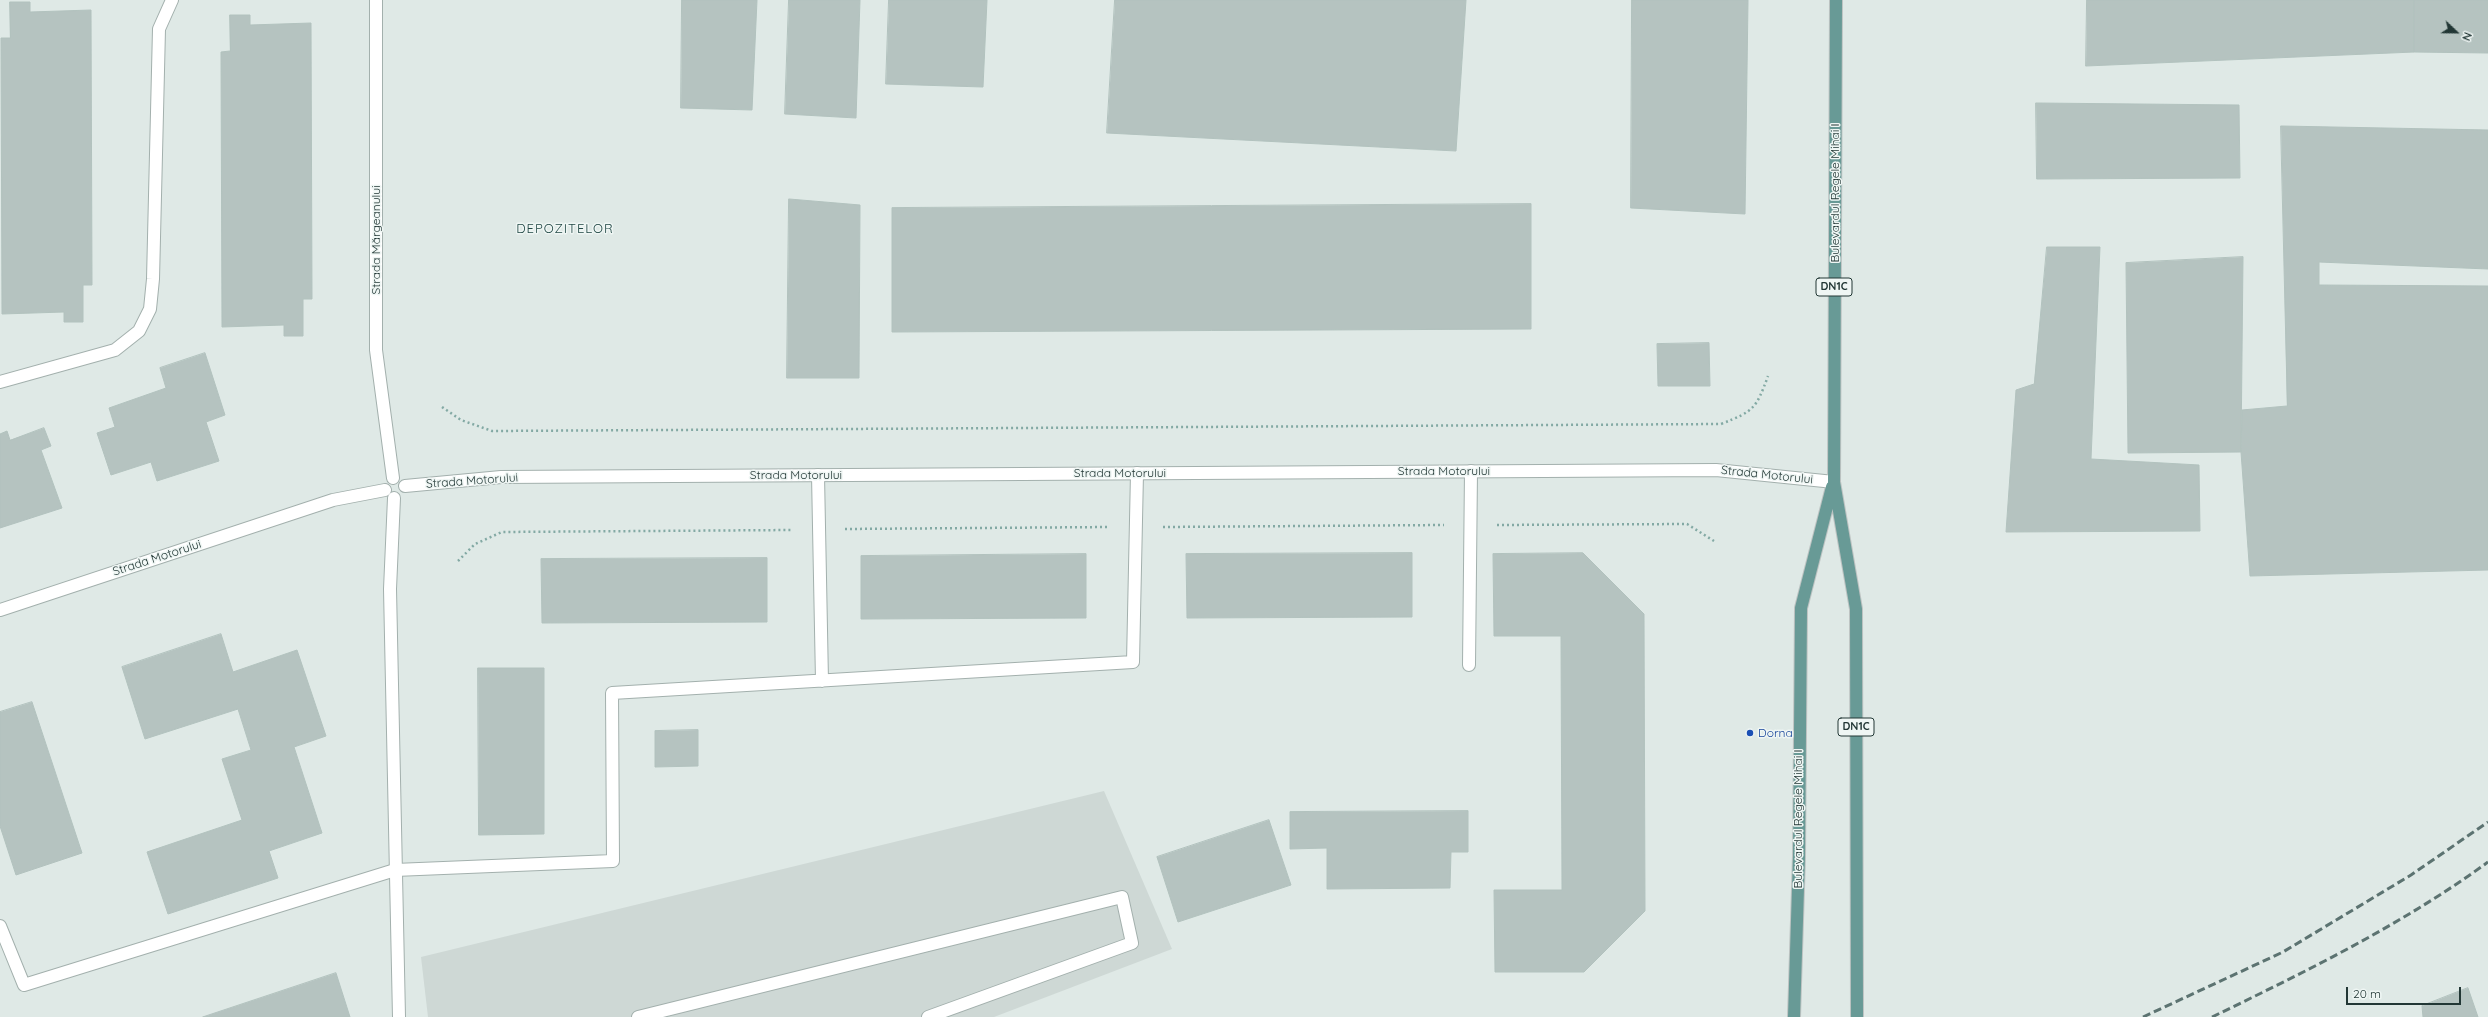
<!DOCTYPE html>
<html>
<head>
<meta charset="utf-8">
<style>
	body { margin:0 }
	#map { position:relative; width:2488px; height:1017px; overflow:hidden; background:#dfe9e6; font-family:Quicksand,sans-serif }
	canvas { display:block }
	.north { position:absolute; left:2436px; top:12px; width:40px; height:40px; -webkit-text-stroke:3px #eff6f4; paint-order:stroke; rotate:112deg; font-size:11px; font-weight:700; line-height:16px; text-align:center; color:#223735 }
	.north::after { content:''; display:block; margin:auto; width:14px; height:18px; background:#223735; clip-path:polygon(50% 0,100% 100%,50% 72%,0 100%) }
	.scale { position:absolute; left:2346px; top:987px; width:115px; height:18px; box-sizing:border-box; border:2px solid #223735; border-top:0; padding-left:5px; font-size:12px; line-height:14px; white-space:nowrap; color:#223735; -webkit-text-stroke:3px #eff6f4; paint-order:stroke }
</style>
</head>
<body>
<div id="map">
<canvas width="2488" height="1017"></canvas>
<div class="north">N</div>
<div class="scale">20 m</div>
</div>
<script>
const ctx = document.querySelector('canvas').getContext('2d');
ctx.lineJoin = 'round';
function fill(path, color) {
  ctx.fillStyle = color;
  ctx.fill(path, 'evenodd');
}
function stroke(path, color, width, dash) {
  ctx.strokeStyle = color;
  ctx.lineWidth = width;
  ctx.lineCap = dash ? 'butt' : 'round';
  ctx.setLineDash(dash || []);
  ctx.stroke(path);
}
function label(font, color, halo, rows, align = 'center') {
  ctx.font = font + ' Quicksand,sans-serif';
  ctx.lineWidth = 3;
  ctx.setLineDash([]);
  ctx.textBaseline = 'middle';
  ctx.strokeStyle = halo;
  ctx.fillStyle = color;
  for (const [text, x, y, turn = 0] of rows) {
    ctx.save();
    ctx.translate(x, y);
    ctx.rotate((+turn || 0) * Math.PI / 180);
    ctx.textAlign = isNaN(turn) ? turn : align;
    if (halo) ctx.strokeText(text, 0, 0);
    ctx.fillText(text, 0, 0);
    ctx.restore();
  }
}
const built = new Path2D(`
	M 1104,791 L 1172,949 L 994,1017 L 428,1017 L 421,957 Z`);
const building = new Path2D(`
	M 682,0 L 757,0 L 752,110 L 681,108 Z
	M 789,0 L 860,0 L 856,118 L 785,114 Z
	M 889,0 L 987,0 L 983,87 L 886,84 Z
	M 1115,0 L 1466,0 L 1456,151 L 1107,133 Z
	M 1632,0 L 1748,0 L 1745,214 L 1631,208 Z
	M 2087,0 L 2414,0 L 2414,52 L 2086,66 Z
	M 2414,0 L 2488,0 L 2488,53 L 2414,52 Z
	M 10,2 L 30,2 L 30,12 L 91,10 L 92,285 L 83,285 L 83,322 L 64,322 L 64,312 L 2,314 L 1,38 L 10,38 Z
	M 230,15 L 250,15 L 250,25 L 311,23 L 312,299 L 303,299 L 303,336 L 284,336 L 284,325 L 222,327 L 221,52 L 230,51 Z
	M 2036,103 L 2239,105 L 2240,178 L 2037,179 Z
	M 2281,126 L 2488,130 L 2488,269 L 2319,262 L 2319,285 L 2488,286 L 2488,570 L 2250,576 L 2241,452 L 2242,410 L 2287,406 Z
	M 789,199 L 860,205 L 859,378 L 787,378 Z
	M 1531,204 L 1531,329 L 892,332 L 892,208 Z
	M 2047,247 L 2100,247 L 2091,459 L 2199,465 L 2200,531 L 2006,532 L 2016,390 L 2034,384 Z
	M 2243,257 L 2241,452 L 2128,453 L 2126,263 Z
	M 1709,343 L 1710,386 L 1658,386 L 1657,344 Z
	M 205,353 L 225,415 L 206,422 L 219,461 L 157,481 L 151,462 L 111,475 L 97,433 L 115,427 L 109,408 L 166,388 L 160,368 Z
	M 44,428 L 51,446 L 41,450 L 62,508 L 0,528 L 0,434 L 7,431 L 10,440 Z
	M 1412,553 L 1412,617 L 1187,618 L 1186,554 Z
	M 1583,553 L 1644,614 L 1645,911 L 1584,972 L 1495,972 L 1494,890 L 1562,890 L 1561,636 L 1494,636 L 1493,554 Z
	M 1086,554 L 1086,618 L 861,619 L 861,556 Z
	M 767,558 L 767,622 L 542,623 L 541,559 Z
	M 221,634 L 233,672 L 297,650 L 326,736 L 294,747 L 322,833 L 269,851 L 278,878 L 168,914 L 147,852 L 242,820 L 222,759 L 251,750 L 238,709 L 145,739 L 122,667 Z
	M 478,668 L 544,668 L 544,834 L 479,835 Z
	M 32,702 L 82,853 L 16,875 L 0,826 L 0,712 Z
	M 698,730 L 698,766 L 655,767 L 655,731 Z
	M 1468,811 L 1468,852 L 1451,852 L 1450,888 L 1327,889 L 1327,848 L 1290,849 L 1290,812 Z
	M 1269,820 L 1291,885 L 1178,922 L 1157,857 Z
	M 336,973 L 350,1017 L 203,1017 Z
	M 2468,988 L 2478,1017 L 2423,1017 L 2422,1006 Z`);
const path = new Path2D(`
	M 442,407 L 461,420 L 492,431 L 1721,424 C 1754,411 1756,409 1768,376
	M 1497,525 L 1687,524 L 1714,541
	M 1163,527 L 1444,525
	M 845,529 L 1110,527
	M 458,561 L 475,544 L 502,532 L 792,530`);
const service = new Path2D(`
	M 0,382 L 115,350 L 139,331 L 150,309 L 153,279 L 159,29 L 172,0
	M 818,475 L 822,681
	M 1469,665 L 1471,471
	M 0,926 L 24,985 L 395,870 L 613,861 L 612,693 L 1133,662 L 1137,473
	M 638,1017 L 1122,897 L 1132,943 L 928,1017`);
const minor = new Path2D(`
	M 376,0 L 376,350 L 393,478
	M 405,486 L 501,477 L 1716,470 L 1834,482
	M 394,498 L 390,589 L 399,1017
	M 0,610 L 333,500 L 385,490`);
const primary = new Path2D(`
	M 1836,0 L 1834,482 L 1856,609 L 1857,1017
	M 1794,1017 L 1799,856 L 1801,608 L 1832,487`);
const rail = new Path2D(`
	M 2143,1017 L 2283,952 L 2411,875 L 2488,822
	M 2212,1017 C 2307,971 2403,924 2488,862`);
const markers = [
	[1750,733,4,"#1a4fb4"]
];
const shields = [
	[1834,287,36],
	[1856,727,36]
];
const shieldNames = [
	["DN1C",1834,287],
	["DN1C",1856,727]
];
const streetNames = [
	["Bulevardul Regele Mihai I",1835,193,-90],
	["Strada Mărgeanului",376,240,-90],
	["Strada Motorului",1444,471],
	["Strada Motorului",1120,473],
	["Strada Motorului",796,475],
	["Strada Motorului",1767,475,6],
	["Strada Motorului",472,481,-4],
	["Strada Motorului",157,558,-18],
	["Bulevardul Regele Mihai I",1798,819,-90]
];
const transitNames = [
	["Dorna",1758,733]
];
const neighbourhoodNames = [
	["DEPOZITELOR",565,229]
];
fill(built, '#ced8d5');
fill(building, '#b5c3c0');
stroke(building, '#b2c2be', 1);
stroke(service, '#a3b0ad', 14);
stroke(minor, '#a3b0ad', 14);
stroke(primary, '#bdc3c2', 14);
stroke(path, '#83a9a4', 2.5, [2, 3]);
stroke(service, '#fff', 12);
stroke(minor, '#fff', 12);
stroke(primary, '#689a96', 12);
stroke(rail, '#5c7371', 3, [8, 4]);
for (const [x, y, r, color] of markers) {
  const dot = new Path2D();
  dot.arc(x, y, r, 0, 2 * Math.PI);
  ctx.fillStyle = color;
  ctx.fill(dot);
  stroke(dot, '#eff6f4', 1.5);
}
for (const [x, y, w] of shields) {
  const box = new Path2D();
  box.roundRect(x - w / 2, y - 9, w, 18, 3);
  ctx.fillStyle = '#eff6f4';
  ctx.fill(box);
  stroke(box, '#223735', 1);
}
label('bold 11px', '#223735', null, shieldNames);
label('12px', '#223735', '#eff6f4', streetNames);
label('12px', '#164399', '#eff6f4', transitNames, 'left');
ctx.letterSpacing = '1px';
label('13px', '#204744', '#eff6f4', neighbourhoodNames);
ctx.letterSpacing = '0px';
</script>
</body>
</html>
